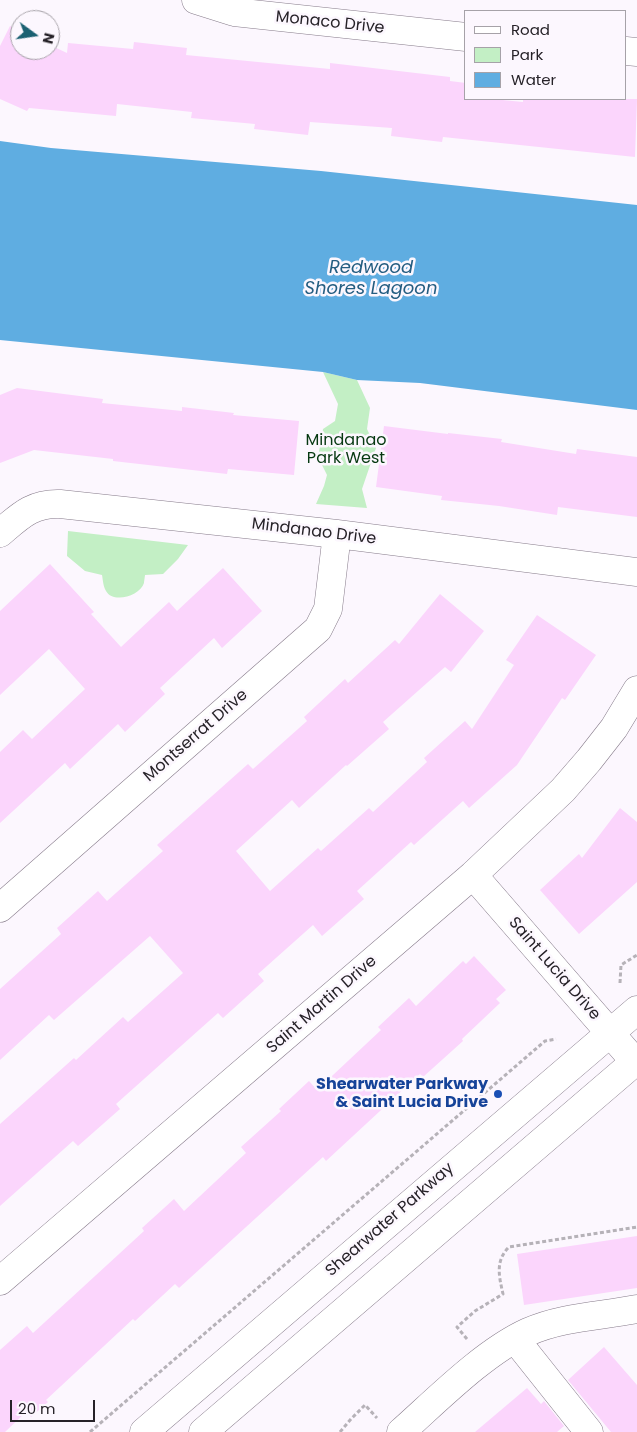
<!DOCTYPE html>
<html>
<head>
<meta charset="utf-8">
<style>
	body { margin:0 }
	#map { position:relative; width:637px; height:1432px; overflow:hidden; background:#fcf7fe; font-family:Poppins,sans-serif }
	canvas { display:block }
	.legend { position:absolute; left:464px; top:10px; width:162px; height:90px; box-sizing:border-box; background:#fcf7fe; border:1px solid #a6a2a8; margin:0; padding:6px 9px; list-style:none; font-size:15px; color:#262228 }
	.legend li { display:flex; align-items:center; gap:10px; height:25px }
	.legend b { width:25px; border:1px solid #a6a2a8 }
	.north { position:absolute; left:10px; top:10px; width:50px; height:50px; box-sizing:border-box; background:#fcf7fe; border:1px solid #a6a2a8; border-radius:50%; rotate:104deg; font-size:14px; font-weight:700; line-height:20px; text-align:center; color:#262228 }
	.north::after { content:''; display:block; margin:auto; width:18px; height:22px; background:#1b6172; clip-path:polygon(50% 0,100% 100%,50% 72%,0 100%) }
	.scale { position:absolute; left:10px; top:1400px; width:85px; height:22px; box-sizing:border-box; border:2px solid #262228; border-top:0; padding-left:6px; font-size:15px; line-height:18px; white-space:nowrap; color:#262228; -webkit-text-stroke:4px #fcf7fe; paint-order:stroke }
</style>
</head>
<body>
<div id="map">
<canvas width="637" height="1432"></canvas>
<ul class="legend">
<li><b style="height:6px;background:#fff"></b>Road</li>
<li><b style="height:14px;background:#c3efc5"></b>Park</li>
<li><b style="height:14px;background:#5fade1"></b>Water</li>
</ul>
<div class="north">N</div>
<div class="scale">20 m</div>
</div>
<script>
const ctx = document.querySelector('canvas').getContext('2d');
ctx.lineJoin = 'round';
function fill(path, color) {
  ctx.fillStyle = color;
  ctx.fill(path, 'evenodd');
}
function stroke(path, color, width, dash) {
  ctx.strokeStyle = color;
  ctx.lineWidth = width;
  ctx.lineCap = dash ? 'butt' : 'round';
  ctx.setLineDash(dash || []);
  ctx.stroke(path);
}
function label(font, color, halo, rows, align = 'center') {
  ctx.font = font + ' Poppins,sans-serif';
  ctx.lineWidth = 5;
  ctx.setLineDash([]);
  ctx.textBaseline = 'middle';
  ctx.strokeStyle = halo;
  ctx.fillStyle = color;
  for (const [text, x, y, turn = 0] of rows) {
    ctx.save();
    ctx.translate(x, y);
    ctx.rotate((+turn || 0) * Math.PI / 180);
    ctx.textAlign = isNaN(turn) ? turn : align;
    if (halo) ctx.strokeText(text, 0, 0);
    ctx.fillText(text, 0, 0);
    ctx.restore();
  }
}
const green = new Path2D(`
	M 323,372 L 357,380 L 370,408 L 367,429 L 376,448 L 362,489 L 367,508 L 316,504 L 324,486 L 327,475 L 318,457 L 323,429 L 335,421 L 338,404 Z
	M 68,531 L 188,545 L 178,559 L 163,574 L 145,575 C 145,576 144,582 144,583 C 140,596 113,604 106,591 C 103,586 103,580 102,575 L 85,571 L 67,556 Z`);
const water = new Path2D(`
	M 0,141 L 51,148 L 321,171 L 637,205 L 637,410 L 420,383 L 357,380 L 323,372 L 0,340 Z`);
const building = new Path2D(`
	M 10,26 L 20,31 L 20,50 L 50,50 L 50,45 L 67,53 L 68,43 L 133,49 L 134,42 L 187,48 L 186,55 L 330,69 L 330,63 L 450,77 L 450,81 L 466,83 L 466,99 L 492,99 L 523,102 L 523,99 L 637,99 L 635,157 L 443,137 L 442,142 L 391,136 L 392,128 L 310,122 L 308,135 L 254,129 L 255,124 L 191,118 L 192,112 L 117,104 L 116,116 L 29,108 L 27,111 L 0,99 L 0,46 Z
	M 17,388 L 103,399 L 102,403 L 182,411 L 182,407 L 234,413 L 233,415 L 299,421 L 294,475 L 228,469 L 227,474 L 113,461 L 113,459 L 34,450 L 0,463 L 0,395 Z
	M 384,426 L 448,434 L 448,433 L 502,439 L 501,442 L 576,454 L 577,449 L 637,457 L 637,517 L 558,507 L 557,515 L 499,506 L 441,500 L 442,496 L 376,487 Z
	M 50,564 L 94,612 L 91,614 L 121,647 L 169,602 L 177,611 L 223,568 L 262,611 L 222,648 L 214,638 L 160,688 L 165,694 L 125,732 L 118,724 L 70,769 L 65,763 L 0,823 L 0,752 L 23,730 L 32,739 L 85,689 L 49,649 L 0,695 L 0,611 Z
	M 440,594 L 484,631 L 451,672 L 445,667 L 383,722 L 389,729 L 347,766 L 346,765 L 299,808 L 292,800 L 236,851 L 270,891 L 318,848 L 321,851 L 369,808 L 373,812 L 427,762 L 424,758 L 465,721 L 472,729 L 514,665 L 506,660 L 537,615 L 596,655 L 565,700 L 562,698 L 517,765 L 469,808 L 463,801 L 414,845 L 411,842 L 357,891 L 364,899 L 322,936 L 313,925 L 258,974 L 264,981 L 223,1018 L 218,1013 L 116,1104 L 120,1109 L 78,1146 L 73,1141 L 0,1206 L 0,1124 L 74,1058 L 76,1060 L 123,1017 L 128,1022 L 183,973 L 150,936 L 54,1020 L 49,1015 L 0,1060 L 0,989 L 61,934 L 57,928 L 98,891 L 107,901 L 163,851 L 157,845 L 248,764 L 253,769 L 307,721 L 304,717 L 345,679 L 348,683 L 395,640 L 399,644 Z
	M 620,808 L 637,822 L 637,882 L 579,934 L 540,890 L 579,854 L 582,858 Z
	M 474,956 L 506,990 L 496,999 L 500,1003 L 462,1039 L 463,1041 L 423,1077 L 420,1074 L 326,1161 L 323,1157 L 179,1288 L 175,1284 L 135,1321 L 133,1319 L 46,1400 L 48,1402 L 31,1417 L 27,1411 L 5,1432 L 0,1432 L 0,1350 L 27,1326 L 33,1333 L 144,1231 L 142,1228 L 174,1199 L 184,1211 L 246,1153 L 241,1147 L 281,1111 L 279,1109 L 309,1081 L 317,1090 L 381,1030 L 378,1027 L 409,998 L 416,1006 L 463,961 L 466,964 Z
	M 637,1236 L 637,1288 L 524,1305 L 517,1254 Z
	M 604,1347 L 637,1385 L 637,1432 L 611,1432 L 568,1380 Z
	M 527,1388 L 541,1404 L 544,1401 L 564,1426 L 557,1432 L 475,1432 Z`);
const path = new Path2D(`
	M 620,983 L 621,965 L 637,955
	M 467,1339 L 457,1327 L 475,1311 L 503,1294 C 499,1276 495,1261 509,1247 L 637,1227
	M 90,1432 L 545,1041 L 556,1039
	M 340,1432 L 351,1419 L 365,1405 L 377,1418`);
const minor = new Path2D(`
	M 196,0 L 234,12 L 466,37
	M 626,51 L 637,52
	M 0,533 C 20,516 32,503 60,504 L 337,534 L 637,572
	M 473,875 L 637,1064
	M 0,908 L 318,629 L 328,609 L 337,534
	M 0,1281 L 473,875 L 563,790 L 589,760 L 614,728 L 637,690
	M 515,1339 L 589,1432
	M 401,1432 C 437,1400 484,1352 528,1332 C 561,1317 601,1316 637,1309`);
const major = new Path2D(`
	M 144,1432 L 637,1010
	M 203,1432 L 637,1060`);
const markers = [
	[498,1094,5,"#1a4fb4"]
];
const streetNames = [
	["Monaco Drive",330,23,6],
	["Mindanao Drive",314,532,7],
	["Montserrat Drive",196,736,-41],
	["Saint Lucia Drive",554,969,49],
	["Saint Martin Drive",322,1005,-41],
	["Shearwater Parkway",390,1220,-41]
];
const parkNames = [
	["Mindanao",346,441],
	["Park West",346,459]
];
const transitNames = [
	["Shearwater Parkway",488,1085],
	["& Saint Lucia Drive",488,1103]
];
const waterNames = [
	["Redwood",371,268],
	["Shores Lagoon",371,289]
];
fill(green, '#c3efc5');
fill(water, '#5fade1');
fill(building, '#fbd5fc');
stroke(minor, '#867b8a', 29);
stroke(major, '#867b8a', 29);
stroke(path, '#b6b2b8', 3, [4, 2.5]);
stroke(minor, '#fff', 28);
stroke(major, '#fff', 28);
for (const [x, y, r, color] of markers) {
  const dot = new Path2D();
  dot.arc(x, y, r, 0, 2 * Math.PI);
  ctx.fillStyle = color;
  ctx.fill(dot);
  stroke(dot, '#fcf7fe', 2);
}
label('16px', '#262228', '#fcf7fe', streetNames);
label('16px', '#063811', '#fcf7fe', parkNames);
label('bold 16px', '#164399', '#fcf7fe', transitNames, 'right');
label('italic 18px', '#245d81', '#fcf7fe', waterNames);
</script>
</body>
</html>
